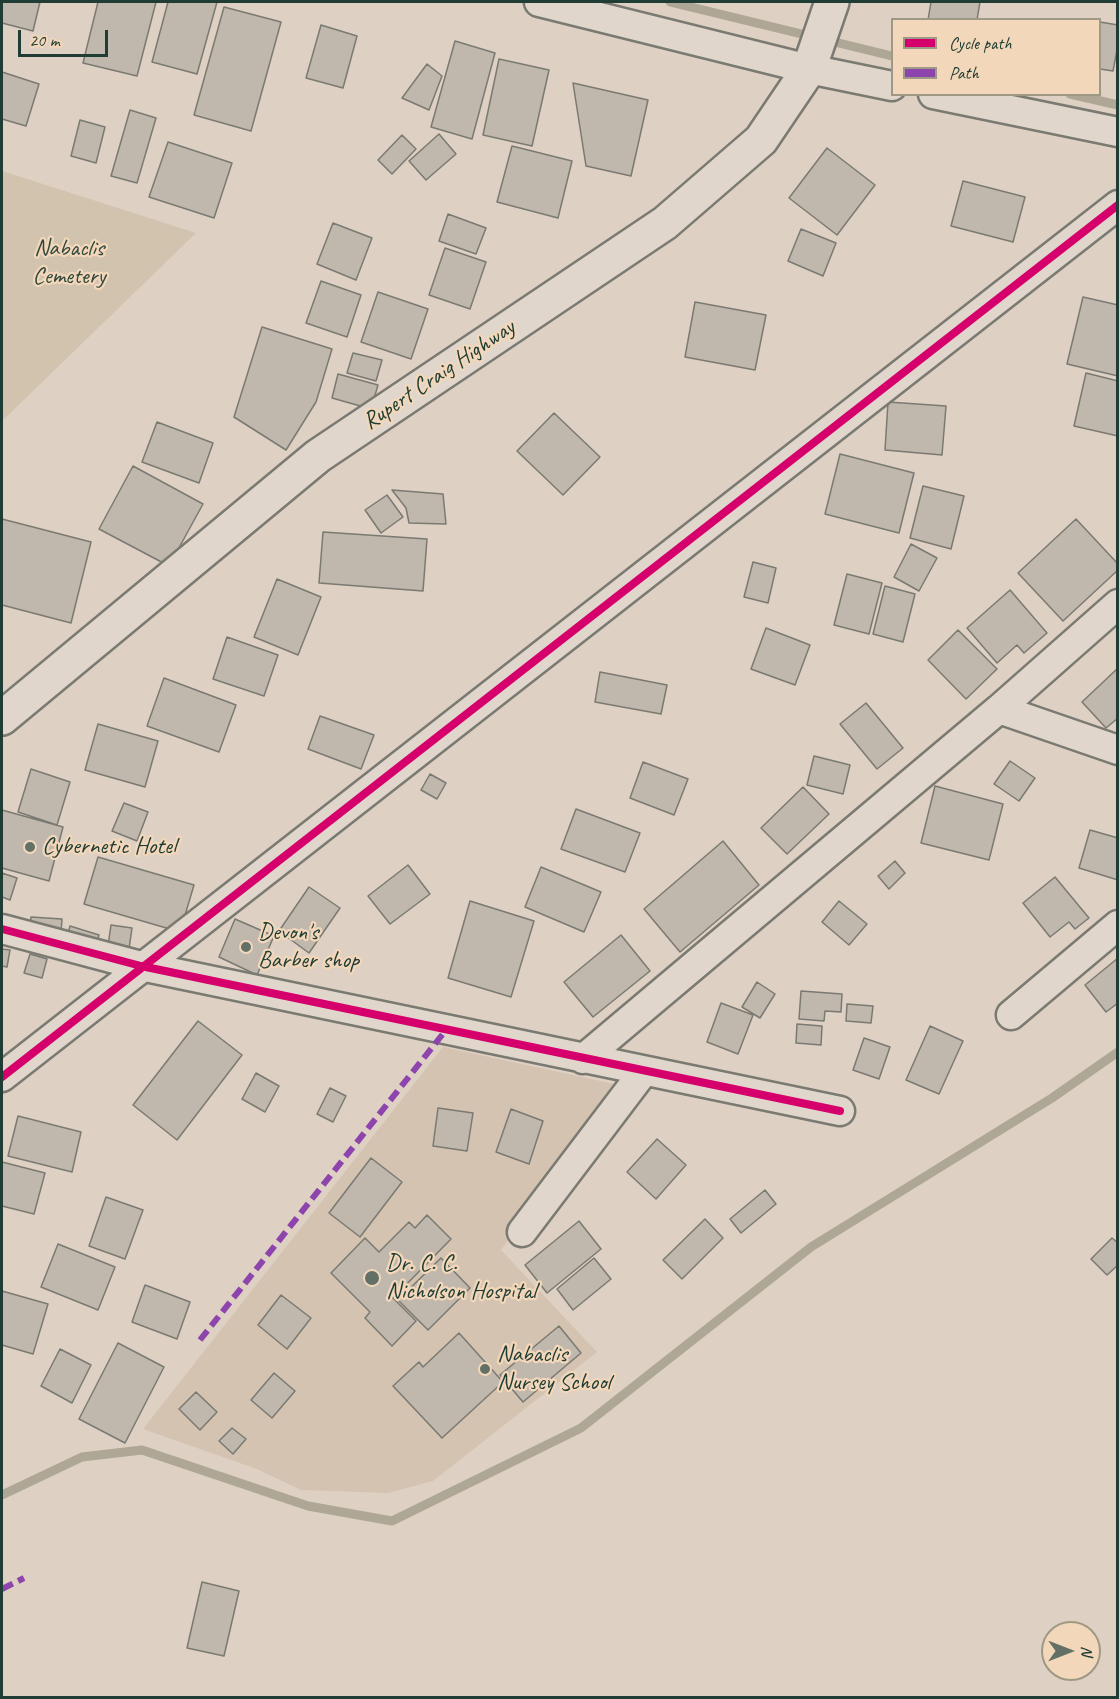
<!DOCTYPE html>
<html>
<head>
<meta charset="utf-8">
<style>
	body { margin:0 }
	#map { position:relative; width:1119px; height:1699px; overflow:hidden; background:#ded0c2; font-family:Caveat,sans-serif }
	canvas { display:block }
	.frame { position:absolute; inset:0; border:3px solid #1f3d34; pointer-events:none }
	.legend { position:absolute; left:891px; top:18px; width:210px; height:78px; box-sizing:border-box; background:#f3d7ba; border:2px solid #9e9984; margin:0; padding:8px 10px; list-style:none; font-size:18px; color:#1f3d34 }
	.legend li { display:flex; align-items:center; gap:12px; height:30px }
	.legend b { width:30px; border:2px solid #9e9984 }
	.north { position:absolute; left:1041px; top:1621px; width:60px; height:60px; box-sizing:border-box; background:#f3d7ba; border:2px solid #9e9984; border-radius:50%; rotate:90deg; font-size:16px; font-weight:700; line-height:24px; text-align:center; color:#1f3d34 }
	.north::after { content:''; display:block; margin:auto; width:21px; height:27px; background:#627066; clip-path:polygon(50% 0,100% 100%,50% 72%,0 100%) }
	.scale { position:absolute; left:18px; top:30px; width:90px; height:27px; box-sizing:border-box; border:3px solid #1f3d34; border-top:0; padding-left:8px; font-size:18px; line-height:21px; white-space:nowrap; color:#1f3d34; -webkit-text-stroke:4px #f3d7ba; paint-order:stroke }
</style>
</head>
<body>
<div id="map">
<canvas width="1119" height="1699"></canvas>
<div class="frame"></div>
<ul class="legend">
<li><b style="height:8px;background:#d6006c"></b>Cycle path</li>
<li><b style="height:8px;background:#8e44ad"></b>Path</li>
</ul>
<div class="north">N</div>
<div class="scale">20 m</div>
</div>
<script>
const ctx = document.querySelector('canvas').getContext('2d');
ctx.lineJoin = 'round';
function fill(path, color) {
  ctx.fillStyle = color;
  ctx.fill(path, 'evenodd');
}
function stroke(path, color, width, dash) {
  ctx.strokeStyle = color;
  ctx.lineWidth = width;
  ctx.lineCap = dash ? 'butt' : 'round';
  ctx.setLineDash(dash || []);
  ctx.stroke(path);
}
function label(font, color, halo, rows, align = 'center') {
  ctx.font = font + ' Caveat,sans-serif';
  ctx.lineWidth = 4.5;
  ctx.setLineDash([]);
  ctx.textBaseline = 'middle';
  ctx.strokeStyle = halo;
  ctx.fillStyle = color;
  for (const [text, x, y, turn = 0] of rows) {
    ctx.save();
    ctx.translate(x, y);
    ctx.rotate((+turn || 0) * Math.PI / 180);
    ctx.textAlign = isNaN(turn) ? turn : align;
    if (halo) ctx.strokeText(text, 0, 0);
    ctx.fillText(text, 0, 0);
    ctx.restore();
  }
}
const built = new Path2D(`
	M 443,1047 L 619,1085 L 501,1250 L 597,1352 L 433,1481 L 388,1493 L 301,1490 L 257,1469 L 143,1429 Z`);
const green = new Path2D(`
	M 2,171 L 196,233 L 2,421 Z`);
const stream = new Path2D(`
	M 670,2 L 892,56
	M 1070,94 L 1118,105
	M 2,1495 L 82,1457 L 142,1450 L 308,1506 L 392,1521 L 581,1428 L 811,1247 L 1052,1098 L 1118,1052`);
const building = new Path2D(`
	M 2,2 L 40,2 L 33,31 L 2,23 Z
	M 98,2 L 156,2 L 137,76 L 83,63 Z
	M 168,2 L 217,2 L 197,74 L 152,62 Z
	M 931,2 L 980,2 L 977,20 L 928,20 Z
	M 224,7 L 281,22 L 251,131 L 194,115 Z
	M 1100,22 L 1118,25 L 1118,45 L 1113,71 L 1100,69 Z
	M 321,25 L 357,36 L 343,88 L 306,78 Z
	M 455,41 L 495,53 L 472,139 L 431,127 Z
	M 499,59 L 549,70 L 532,146 L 483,135 Z
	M 427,64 L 442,76 L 429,110 L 402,98 Z
	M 2,72 L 39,84 L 26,126 L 2,119 Z
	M 573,83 L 648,100 L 631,176 L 586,166 Z
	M 130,110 L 156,118 L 137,183 L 111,176 Z
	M 80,120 L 105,127 L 96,163 L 71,156 Z
	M 439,134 L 456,154 L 426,180 L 409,161 Z
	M 402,135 L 416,149 L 392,174 L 378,160 Z
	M 168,142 L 232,163 L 214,218 L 149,197 Z
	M 512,146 L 572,161 L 558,218 L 497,202 Z
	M 827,148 L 875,185 L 837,235 L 789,198 Z
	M 963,181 L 1025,197 L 1013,242 L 951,226 Z
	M 448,214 L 486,228 L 476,254 L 439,241 Z
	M 333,223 L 372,238 L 356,280 L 317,264 Z
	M 801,229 L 836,243 L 823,276 L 788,261 Z
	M 445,248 L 486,262 L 470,309 L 429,295 Z
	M 321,281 L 361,295 L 347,337 L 306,323 Z
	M 378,292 L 428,309 L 411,359 L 361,342 Z
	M 1083,297 L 1118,305 L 1118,376 L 1067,364 Z
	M 695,302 L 766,315 L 755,370 L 685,357 Z
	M 262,327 L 332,349 L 316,402 L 286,450 L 234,417 Z
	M 353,353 L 382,360 L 376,381 L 347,373 Z
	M 1086,373 L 1118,381 L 1118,436 L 1074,426 Z
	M 338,374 L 378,385 L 371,409 L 332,398 Z
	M 888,402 L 946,406 L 942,455 L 885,450 Z
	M 554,413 L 600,457 L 563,495 L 517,451 Z
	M 157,422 L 213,443 L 199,483 L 142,462 Z
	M 840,454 L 914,473 L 899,533 L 825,514 Z
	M 133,466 L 203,504 L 169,566 L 99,529 Z
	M 923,486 L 964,496 L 951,549 L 910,538 Z
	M 392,490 L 443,494 L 446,524 L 409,523 L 406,508 Z
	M 387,495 L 403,517 L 381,533 L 365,510 Z
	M 2,519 L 91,542 L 71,623 L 2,605 Z
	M 1076,519 L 1118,564 L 1118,570 L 1063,621 L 1018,573 Z
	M 323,532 L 427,539 L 423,591 L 319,583 Z
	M 911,544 L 937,558 L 919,591 L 894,577 Z
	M 753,562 L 776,568 L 768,603 L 744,597 Z
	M 847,574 L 882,583 L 869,634 L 834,625 Z
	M 277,579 L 321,597 L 298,655 L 254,637 Z
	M 885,586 L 915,594 L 903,642 L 873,634 Z
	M 1010,590 L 1047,633 L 1024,653 L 1017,645 L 997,663 L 967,628 Z
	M 766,628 L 810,645 L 795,685 L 751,669 Z
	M 958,630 L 997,669 L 966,699 L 928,660 Z
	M 227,637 L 278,655 L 264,696 L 213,679 Z
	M 1118,668 L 1118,718 L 1106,728 L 1082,702 Z
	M 600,672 L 667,685 L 661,714 L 595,702 Z
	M 164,678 L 236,705 L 219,752 L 147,726 Z
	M 866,703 L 903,748 L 877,769 L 840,724 Z
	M 320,716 L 374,735 L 361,769 L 308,749 Z
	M 98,724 L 158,741 L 145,787 L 85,770 Z
	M 814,756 L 850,765 L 843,794 L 807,785 Z
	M 1010,761 L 1035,778 L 1019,801 L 994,784 Z
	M 643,762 L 688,779 L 674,815 L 630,798 Z
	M 31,769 L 70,782 L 57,825 L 18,812 Z
	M 430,774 L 446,783 L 437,799 L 421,790 Z
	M 935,786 L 1003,804 L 989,860 L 921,843 Z
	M 803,787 L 829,814 L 787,854 L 761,828 Z
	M 124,803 L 148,812 L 137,841 L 112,831 Z
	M 576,809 L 640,833 L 625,872 L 561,849 Z
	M 2,810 L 63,827 L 49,881 L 2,868 Z
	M 1090,830 L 1118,838 L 1118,880 L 1079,868 Z
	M 723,841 L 759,885 L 680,952 L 644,909 Z
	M 98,857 L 194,885 L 180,932 L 84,904 Z
	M 895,861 L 905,873 L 889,889 L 878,876 Z
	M 408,865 L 430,894 L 390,924 L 368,896 Z
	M 541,867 L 601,892 L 584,932 L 525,907 Z
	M 2,873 L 17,878 L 10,900 L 2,897 Z
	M 1055,877 L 1089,918 L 1075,929 L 1069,922 L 1050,937 L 1023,903 Z
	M 309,887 L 340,908 L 309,953 L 279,931 Z
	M 470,901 L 534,921 L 511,997 L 448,978 Z
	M 839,901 L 867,924 L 849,945 L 822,922 Z
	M 31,917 L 62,919 L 60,947 L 29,945 Z
	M 235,919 L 274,936 L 257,975 L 219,957 Z
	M 111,925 L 132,928 L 127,963 L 106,960 Z
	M 70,926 L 99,935 L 94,952 L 65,944 Z
	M 621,935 L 650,971 L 593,1017 L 564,982 Z
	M 2,949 L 10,950 L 7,967 L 2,966 Z
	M 30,954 L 47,959 L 42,978 L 24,973 Z
	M 1118,958 L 1118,1003 L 1106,1012 L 1085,985 Z
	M 757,982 L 775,994 L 760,1018 L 742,1007 Z
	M 801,991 L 842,994 L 841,1012 L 825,1011 L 824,1021 L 799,1019 Z
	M 721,1003 L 753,1015 L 738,1054 L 707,1042 Z
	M 847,1004 L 873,1006 L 871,1023 L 846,1021 Z
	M 198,1021 L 242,1055 L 177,1140 L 133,1105 Z
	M 797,1024 L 822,1026 L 821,1045 L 796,1043 Z
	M 930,1026 L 963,1041 L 939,1094 L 906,1080 Z
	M 864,1038 L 890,1047 L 879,1079 L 853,1070 Z
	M 256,1073 L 279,1086 L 265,1112 L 242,1099 Z
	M 330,1088 L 346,1096 L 333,1122 L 317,1114 Z
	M 438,1108 L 473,1113 L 467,1151 L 433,1146 Z
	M 511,1109 L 543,1121 L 529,1164 L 496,1152 Z
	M 18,1116 L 81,1132 L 72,1172 L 8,1156 Z
	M 657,1139 L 686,1165 L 656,1199 L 627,1172 Z
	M 371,1158 L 402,1182 L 360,1237 L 329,1213 Z
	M 2,1162 L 45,1173 L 34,1214 L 2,1206 Z
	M 765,1190 L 776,1204 L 741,1233 L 730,1219 Z
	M 106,1197 L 143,1210 L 125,1259 L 89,1246 Z
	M 427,1215 L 451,1239 L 393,1298 L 416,1321 L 392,1346 L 365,1318 L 370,1312 L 331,1273 L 365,1238 L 379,1252 L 409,1222 L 415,1228 Z
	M 705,1219 L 723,1238 L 682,1279 L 663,1260 Z
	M 579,1221 L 601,1249 L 547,1293 L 525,1265 Z
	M 1112,1238 L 1118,1243 L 1118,1265 L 1107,1275 L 1091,1259 Z
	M 58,1244 L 115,1267 L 98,1310 L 41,1287 Z
	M 441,1258 L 470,1288 L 428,1330 L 398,1300 Z
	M 594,1258 L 611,1279 L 573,1310 L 557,1289 Z
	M 145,1285 L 190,1302 L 177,1339 L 132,1322 Z
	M 2,1291 L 48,1304 L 33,1354 L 2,1345 Z
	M 281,1295 L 311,1318 L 287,1349 L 258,1325 Z
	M 559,1326 L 581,1353 L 523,1402 L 500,1375 Z
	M 459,1333 L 503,1382 L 442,1438 L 393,1386 L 419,1362 L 423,1367 Z
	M 118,1343 L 164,1367 L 125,1443 L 79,1419 Z
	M 60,1349 L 91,1365 L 72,1403 L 41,1386 Z
	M 274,1373 L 295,1391 L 272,1418 L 251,1400 Z
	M 196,1392 L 217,1412 L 200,1430 L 179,1409 Z
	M 232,1428 L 246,1439 L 233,1454 L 219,1441 Z
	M 202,1582 L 239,1591 L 224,1656 L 187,1648 Z`);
const minor = new Path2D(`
	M 539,2 L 809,69 L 892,86
	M 933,94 L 1118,132
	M 999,709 L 1118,750
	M 2,929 L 141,966 L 840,1111
	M 1011,1015 L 1118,925
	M 583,1059 L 999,709 L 1118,604
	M 2,1077 L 1118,205
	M 522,1232 L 644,1071`);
const primary = new Path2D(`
	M 2,718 L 318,456 L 665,223 L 761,140 L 809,69 L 832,2`);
const quiet = new Path2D(`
	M 200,1340 L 446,1030
	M 2,1589 L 24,1578`);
const cycleway = new Path2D(`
	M 2,929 L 141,966 L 840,1111
	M 2,1077 L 1118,205`);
const markers = [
	[30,847,6,"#627066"],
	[246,947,6,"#627066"],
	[372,1278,8,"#627066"],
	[485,1369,6,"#627066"]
];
const parkNames = [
	["Nabaclis",69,249],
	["Cemetery",69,277]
];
const streetNames = [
	["Rupert Craig Highway",439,375,-34]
];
const poiNames = [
	["Cybernetic Hotel",42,847],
	["Devon's",258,933],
	["Barber shop",258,961],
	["Dr. C. C.",386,1264],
	["Nicholson Hospital",386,1292],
	["Nabaclis",497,1355],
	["Nursey School",497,1383]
];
fill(built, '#d4c3b0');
fill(green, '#d2c3af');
stroke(stream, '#aea795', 9);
fill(building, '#c0b7ad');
stroke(building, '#7a7a72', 1.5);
stroke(minor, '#7a7a72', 33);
stroke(primary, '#7a7a72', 38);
stroke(minor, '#e0d6cb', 28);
stroke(primary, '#e0d6cb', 33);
stroke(quiet, '#8e44ad', 6, [12, 6]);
stroke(cycleway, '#d6006c', 8);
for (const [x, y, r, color] of markers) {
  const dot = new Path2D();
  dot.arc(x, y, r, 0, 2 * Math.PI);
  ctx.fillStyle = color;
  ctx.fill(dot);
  stroke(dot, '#f3d7ba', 2);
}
label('24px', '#30493f', '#f3d7ba', parkNames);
label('24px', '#1f3d34', '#f3d7ba', streetNames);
label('24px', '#1f3d34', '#f3d7ba', poiNames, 'left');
</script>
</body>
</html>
